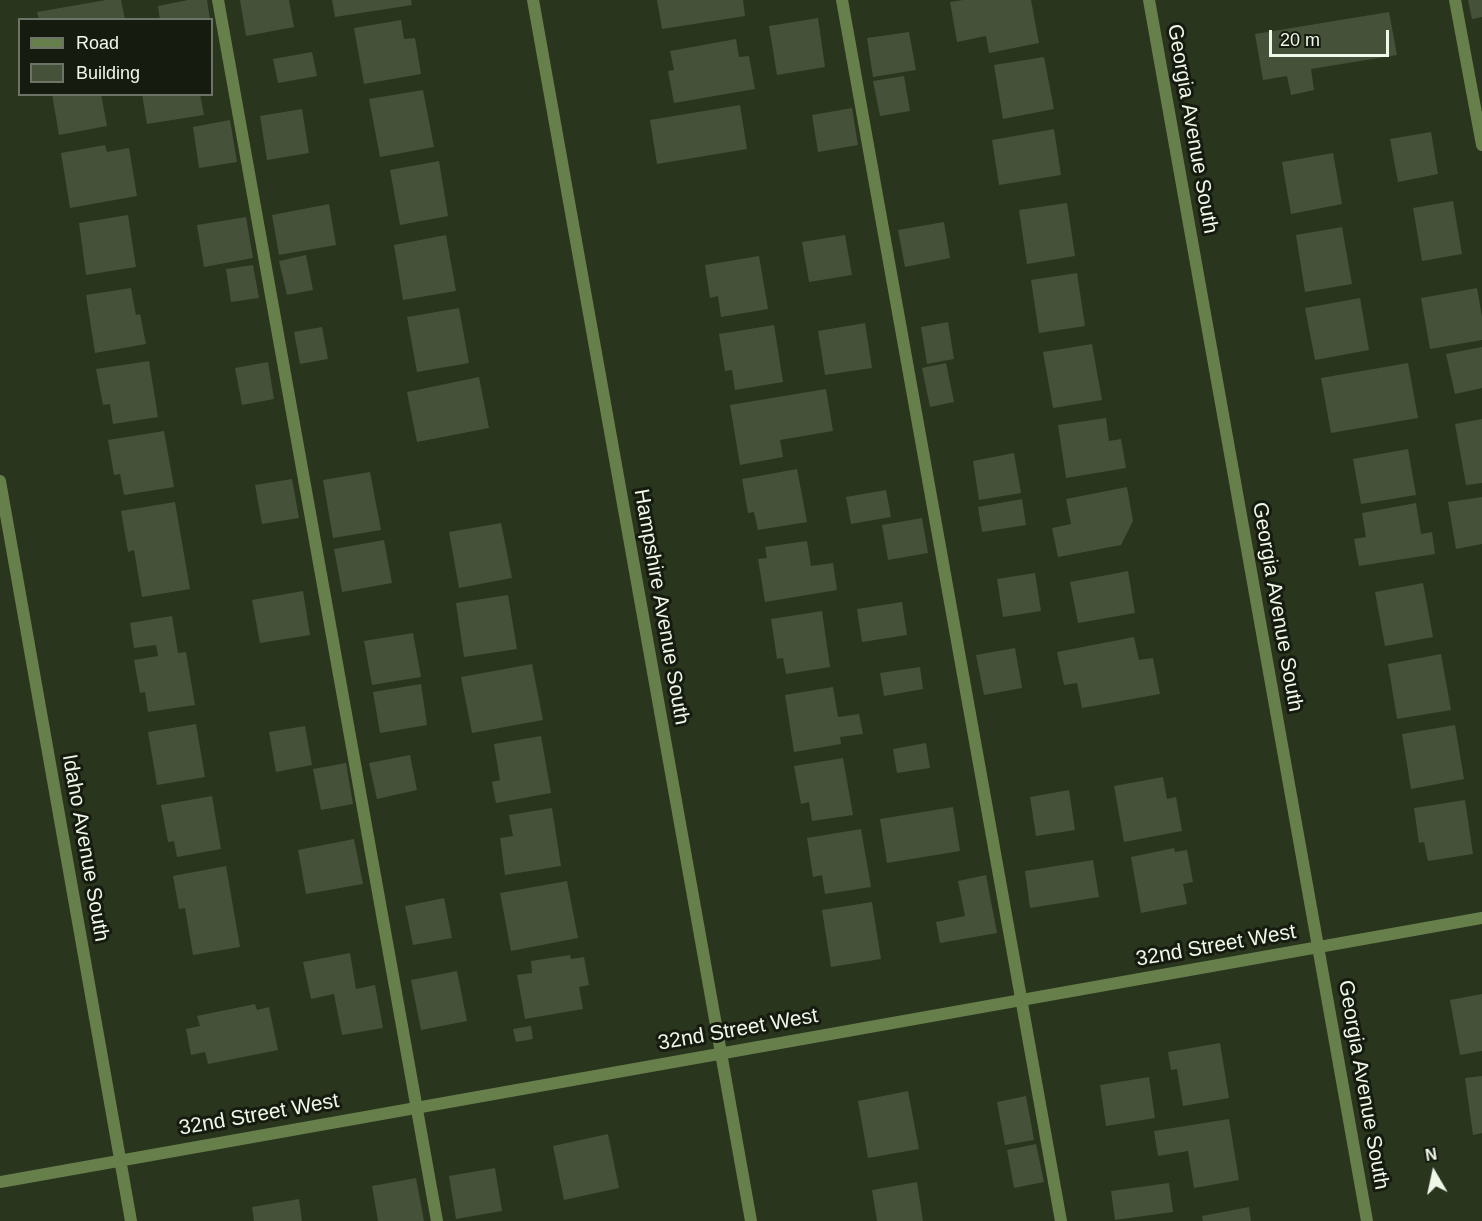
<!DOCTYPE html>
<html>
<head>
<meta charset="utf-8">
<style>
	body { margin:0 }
	#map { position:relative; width:1482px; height:1221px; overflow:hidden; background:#2a351e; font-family:Arial,sans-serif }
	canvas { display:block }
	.legend { position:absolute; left:18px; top:18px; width:195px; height:78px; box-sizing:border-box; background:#161b10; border:2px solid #6d7367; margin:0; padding:8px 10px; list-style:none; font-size:18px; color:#f0f8e9 }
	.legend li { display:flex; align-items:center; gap:12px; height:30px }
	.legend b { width:30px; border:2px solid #6d7367 }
	.north { position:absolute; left:1404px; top:1143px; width:60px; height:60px; -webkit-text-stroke:4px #161b10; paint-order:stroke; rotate:351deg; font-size:16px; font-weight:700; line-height:24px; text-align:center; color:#f0f8e9 }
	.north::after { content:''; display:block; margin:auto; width:21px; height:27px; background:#f0f8e9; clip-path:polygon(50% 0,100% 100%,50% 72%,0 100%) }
	.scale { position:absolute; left:1269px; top:30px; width:120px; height:27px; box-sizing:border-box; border:3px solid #f0f8e9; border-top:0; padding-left:8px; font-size:18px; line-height:21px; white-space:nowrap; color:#f0f8e9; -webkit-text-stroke:4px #161b10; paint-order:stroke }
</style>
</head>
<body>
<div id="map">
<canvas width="1482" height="1221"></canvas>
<ul class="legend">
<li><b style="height:8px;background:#67804b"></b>Road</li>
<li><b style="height:16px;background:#455138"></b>Building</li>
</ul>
<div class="north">N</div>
<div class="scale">20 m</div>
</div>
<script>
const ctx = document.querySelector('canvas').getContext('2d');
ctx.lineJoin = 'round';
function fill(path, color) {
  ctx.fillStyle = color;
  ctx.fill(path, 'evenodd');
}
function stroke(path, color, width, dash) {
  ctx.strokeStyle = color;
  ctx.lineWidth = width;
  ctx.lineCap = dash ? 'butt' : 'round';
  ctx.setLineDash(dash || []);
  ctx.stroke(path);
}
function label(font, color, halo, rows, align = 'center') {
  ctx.font = font + ' Arial,sans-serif';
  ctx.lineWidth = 6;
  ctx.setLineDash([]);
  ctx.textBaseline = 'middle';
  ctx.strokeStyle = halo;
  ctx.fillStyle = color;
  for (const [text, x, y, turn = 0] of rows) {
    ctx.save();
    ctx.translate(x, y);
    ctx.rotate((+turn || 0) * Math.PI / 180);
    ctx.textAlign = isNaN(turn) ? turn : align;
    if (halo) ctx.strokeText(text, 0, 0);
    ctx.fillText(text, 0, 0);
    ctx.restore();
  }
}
const building = new Path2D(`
	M 106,0 L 121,0 L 125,20 L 39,20 L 37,12 Z
	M 188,0 L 207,0 L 210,20 L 160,20 L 158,6 Z
	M 240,0 L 289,0 L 294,27 L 246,36 Z
	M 332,0 L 411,0 L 412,5 L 335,17 Z
	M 657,0 L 743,0 L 745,16 L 662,29 Z
	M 963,0 L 1031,0 L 1039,43 L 989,53 L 986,36 L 957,42 L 950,2 Z
	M 1468,0 L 1482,0 L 1482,17 L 1472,19 Z
	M 1389,12 L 1397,55 L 1311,69 L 1314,90 L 1291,95 L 1287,76 L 1263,80 L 1255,34 Z
	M 818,18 L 825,67 L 777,75 L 769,26 Z
	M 401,20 L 404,39 L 415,38 L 421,74 L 364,84 L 354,28 Z
	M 909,32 L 916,70 L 873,77 L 867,38 Z
	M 736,39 L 739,57 L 749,56 L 755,89 L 674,103 L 668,71 L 674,70 L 670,51 Z
	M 312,52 L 317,76 L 278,83 L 273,59 Z
	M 1044,57 L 1054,109 L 1003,119 L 994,65 Z
	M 904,76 L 910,111 L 880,116 L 873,81 Z
	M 423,90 L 434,147 L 380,157 L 369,99 Z
	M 52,94 L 101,94 L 107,126 L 59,135 Z
	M 142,94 L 200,94 L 204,115 L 147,124 Z
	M 740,105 L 747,149 L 657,164 L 650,120 Z
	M 852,108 L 858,145 L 818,152 L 812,115 Z
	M 302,109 L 309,153 L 267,160 L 260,116 Z
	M 230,120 L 237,162 L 199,168 L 193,127 Z
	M 1054,129 L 1061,175 L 999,185 L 992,140 Z
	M 1431,132 L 1438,174 L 1398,182 L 1390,139 Z
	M 105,145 L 107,152 L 129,148 L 137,196 L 70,208 L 61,153 Z
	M 1333,153 L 1342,204 L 1291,214 L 1282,162 Z
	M 439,161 L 448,216 L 400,225 L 390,170 Z
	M 1453,201 L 1462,254 L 1422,261 L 1413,208 Z
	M 1067,203 L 1075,256 L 1027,264 L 1019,210 Z
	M 329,204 L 336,245 L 279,255 L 272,215 Z
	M 128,215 L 136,267 L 86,275 L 79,223 Z
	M 246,217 L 253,258 L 204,267 L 197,225 Z
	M 944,222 L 950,258 L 905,267 L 898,230 Z
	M 1342,227 L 1352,284 L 1305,292 L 1296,235 Z
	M 446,235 L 456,291 L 403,300 L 394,245 Z
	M 845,235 L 852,275 L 809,282 L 802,242 Z
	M 306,255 L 313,290 L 287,295 L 279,261 Z
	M 759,256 L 768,309 L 721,317 L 718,296 L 710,298 L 705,265 Z
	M 253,265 L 259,298 L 231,302 L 226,269 Z
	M 1077,273 L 1085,326 L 1039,333 L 1031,280 Z
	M 131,288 L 136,315 L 140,314 L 146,344 L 95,353 L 86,295 Z
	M 1477,288 L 1482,317 L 1482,340 L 1430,349 L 1421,298 Z
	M 1360,298 L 1369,350 L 1315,360 L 1305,308 Z
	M 459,308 L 469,363 L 417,372 L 407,317 Z
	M 948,322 L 954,359 L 927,364 L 921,327 Z
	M 865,323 L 872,368 L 825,375 L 818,331 Z
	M 774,325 L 783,382 L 735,390 L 732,370 L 725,371 L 719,334 Z
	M 322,327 L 328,359 L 300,364 L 294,332 Z
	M 1092,344 L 1102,400 L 1053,408 L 1043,352 Z
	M 1482,347 L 1482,388 L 1455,394 L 1446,354 Z
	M 149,361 L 158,417 L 113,424 L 110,404 L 103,405 L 96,369 Z
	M 268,362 L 274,399 L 242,405 L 235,368 Z
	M 946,363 L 954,402 L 930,407 L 922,368 Z
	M 1408,363 L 1418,418 L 1331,433 L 1321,378 Z
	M 479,377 L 489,428 L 417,442 L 407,392 Z
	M 826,389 L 833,431 L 780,440 L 783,457 L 740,465 L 730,405 Z
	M 1106,418 L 1109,441 L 1121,439 L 1126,468 L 1066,478 L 1058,425 Z
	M 1482,419 L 1482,483 L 1466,485 L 1455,424 Z
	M 164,431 L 174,487 L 124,495 L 120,474 L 114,475 L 108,440 Z
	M 1408,449 L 1416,495 L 1361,504 L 1353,459 Z
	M 1014,453 L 1021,493 L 979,500 L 973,461 Z
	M 797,469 L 807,522 L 758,530 L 754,512 L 748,513 L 742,479 Z
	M 370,472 L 381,530 L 333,538 L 323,480 Z
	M 292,479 L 299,518 L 262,524 L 255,485 Z
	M 1127,487 L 1133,521 L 1121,545 L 1058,557 L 1052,528 L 1071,524 L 1066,499 Z
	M 886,490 L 891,517 L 851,524 L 846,497 Z
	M 1482,497 L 1482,544 L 1456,549 L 1448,502 Z
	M 1022,499 L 1026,525 L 982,532 L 978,507 Z
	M 175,502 L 190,589 L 142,597 L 134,550 L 128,552 L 121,511 Z
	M 1416,503 L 1421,534 L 1432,532 L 1435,554 L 1359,566 L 1354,539 L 1366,537 L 1362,513 Z
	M 922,518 L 928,553 L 888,560 L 882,525 Z
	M 501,523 L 512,578 L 459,588 L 449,532 Z
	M 384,540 L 392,583 L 342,592 L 334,549 Z
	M 807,541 L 811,566 L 833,563 L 837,590 L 765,602 L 758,559 L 767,558 L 765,547 Z
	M 1128,571 L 1135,613 L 1078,623 L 1070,582 Z
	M 1035,573 L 1041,611 L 1003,617 L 997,579 Z
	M 1423,583 L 1433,637 L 1385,646 L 1375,592 Z
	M 303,591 L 310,635 L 260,643 L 252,600 Z
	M 508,595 L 517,649 L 464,657 L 456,603 Z
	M 902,602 L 907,635 L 862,642 L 857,609 Z
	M 822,611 L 830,667 L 786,674 L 783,658 L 777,659 L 771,619 Z
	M 172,616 L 178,653 L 186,652 L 195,705 L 148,712 L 145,692 L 140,693 L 134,660 L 158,656 L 156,645 L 134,648 L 130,623 Z
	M 413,633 L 421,677 L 372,685 L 364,641 Z
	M 1134,637 L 1139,660 L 1153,658 L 1160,694 L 1082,708 L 1077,683 L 1064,685 L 1057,652 Z
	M 1015,648 L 1022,688 L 984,695 L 976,655 Z
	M 1441,654 L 1451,710 L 1397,719 L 1388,664 Z
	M 532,664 L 543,720 L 472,733 L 461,677 Z
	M 920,667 L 923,689 L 884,696 L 880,673 Z
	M 421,684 L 427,725 L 380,733 L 373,692 Z
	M 833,687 L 838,717 L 859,714 L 863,734 L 840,737 L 841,744 L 794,752 L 785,695 Z
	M 196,724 L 205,777 L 157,785 L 148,732 Z
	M 1455,725 L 1464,779 L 1411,789 L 1402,734 Z
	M 305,726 L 312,765 L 276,772 L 269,732 Z
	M 541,736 L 551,793 L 496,803 L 492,782 L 500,780 L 494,744 Z
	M 926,743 L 930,768 L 897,773 L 893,749 Z
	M 410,755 L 417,790 L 377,799 L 369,763 Z
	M 843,758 L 853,815 L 812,821 L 809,802 L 801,804 L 794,766 Z
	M 346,763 L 353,804 L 321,810 L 313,769 Z
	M 1163,777 L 1167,799 L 1176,797 L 1182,831 L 1124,842 L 1114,786 Z
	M 1069,790 L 1075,830 L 1036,836 L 1030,797 Z
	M 212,796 L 221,849 L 177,857 L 174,841 L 168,842 L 161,805 Z
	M 1465,800 L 1473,854 L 1428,861 L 1424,842 L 1419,843 L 1414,808 Z
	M 953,807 L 960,851 L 887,863 L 880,819 Z
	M 552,808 L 561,866 L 505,875 L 500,838 L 513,836 L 509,815 Z
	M 861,829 L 871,887 L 825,894 L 822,875 L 813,877 L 807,838 Z
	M 354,839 L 363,884 L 306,894 L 298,850 Z
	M 1174,848 L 1175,852 L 1187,850 L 1193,882 L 1183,884 L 1187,904 L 1141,913 L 1131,857 Z
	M 1093,860 L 1099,897 L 1030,908 L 1025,871 Z
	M 226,866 L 240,947 L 193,955 L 185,908 L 179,909 L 173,876 Z
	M 986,875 L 997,933 L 940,943 L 936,922 L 965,916 L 958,881 Z
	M 567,881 L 578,938 L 511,951 L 500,893 Z
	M 444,898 L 452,938 L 413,945 L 405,906 Z
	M 872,902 L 881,959 L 831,967 L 822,910 Z
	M 350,953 L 356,989 L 375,985 L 383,1028 L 342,1035 L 334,994 L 311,999 L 303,962 Z
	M 570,955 L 571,959 L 584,957 L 589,985 L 579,987 L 583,1009 L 525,1019 L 517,975 L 532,973 L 531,961 Z
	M 457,971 L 467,1021 L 421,1030 L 411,980 Z
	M 1482,994 L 1482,1051 L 1460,1055 L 1450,1000 Z
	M 255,1004 L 257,1010 L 269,1007 L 278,1050 L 208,1064 L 205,1052 L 191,1055 L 186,1029 L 200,1026 L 197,1016 Z
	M 531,1026 L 533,1039 L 516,1042 L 513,1029 Z
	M 1220,1043 L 1229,1098 L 1183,1106 L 1177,1069 L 1171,1070 L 1168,1052 Z
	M 1482,1076 L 1482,1133 L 1473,1135 L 1465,1078 Z
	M 1149,1077 L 1155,1118 L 1106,1126 L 1100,1085 Z
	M 908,1091 L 919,1149 L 868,1158 L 858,1101 Z
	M 1026,1096 L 1034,1140 L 1005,1145 L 997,1102 Z
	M 1229,1119 L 1239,1180 L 1194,1188 L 1188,1151 L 1158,1156 L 1154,1131 Z
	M 608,1134 L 619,1188 L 564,1200 L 553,1146 Z
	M 1036,1144 L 1044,1182 L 1014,1188 L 1007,1150 Z
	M 495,1168 L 502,1211 L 456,1219 L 449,1176 Z
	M 416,1178 L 424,1221 L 378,1221 L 372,1186 Z
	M 917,1182 L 923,1221 L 877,1221 L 872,1190 Z
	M 1169,1183 L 1173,1212 L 1115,1220 L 1111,1191 Z
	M 299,1199 L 302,1221 L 254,1221 L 252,1207 Z
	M 1249,1207 L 1251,1221 L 1203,1221 L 1202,1216 Z`);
const service = new Path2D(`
	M 218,0 L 437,1221
	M 842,0 L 1061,1221
	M 1455,0 L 1482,145`);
const minor = new Path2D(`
	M 533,0 L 751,1221
	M 1149,0 L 1367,1221
	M 0,481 L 131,1221
	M 0,1182 L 1482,918`);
const streetNames = [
	["Georgia Avenue South",1192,129,80],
	["Hampshire Avenue South",661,607,80],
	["Georgia Avenue South",1277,607,80],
	["Idaho Avenue South",85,848,80],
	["32nd Street West",1216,946,-10],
	["32nd Street West",738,1030,-10],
	["Georgia Avenue South",1363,1085,80],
	["32nd Street West",259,1115,-10]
];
fill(building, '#455138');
stroke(service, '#67804b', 12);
stroke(minor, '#67804b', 12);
label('21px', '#f0f8e9', '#161b10', streetNames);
</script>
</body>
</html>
